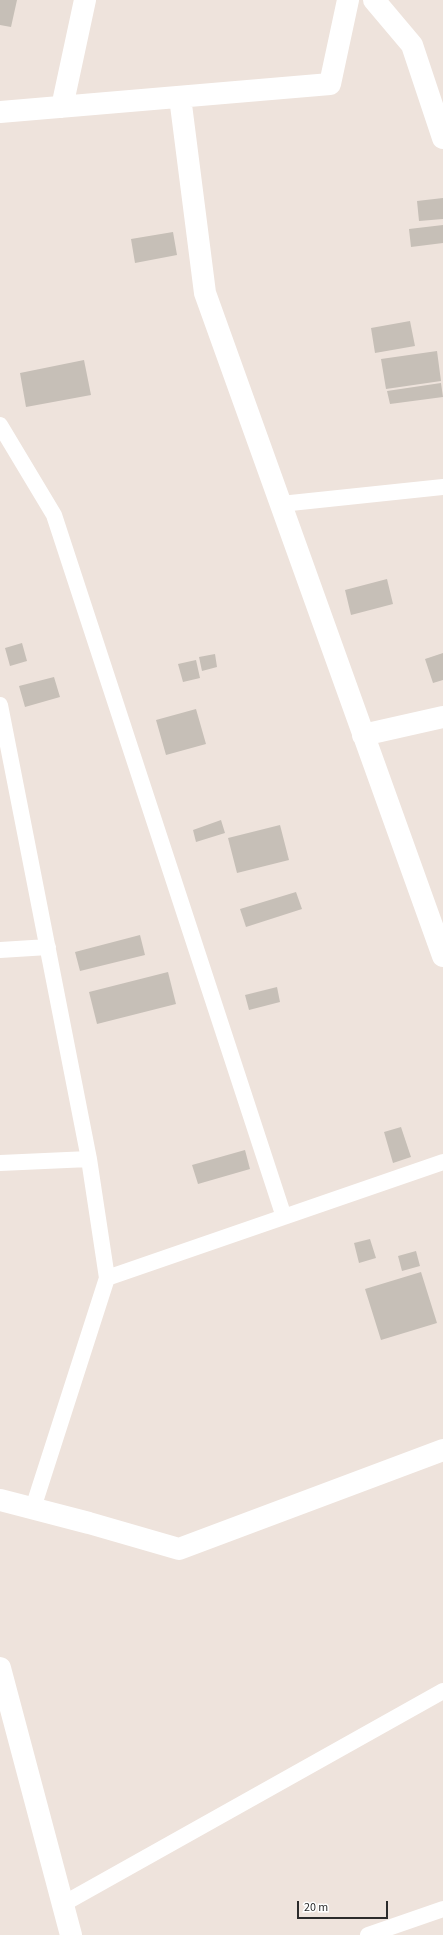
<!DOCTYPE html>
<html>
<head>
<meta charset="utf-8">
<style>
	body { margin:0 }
	#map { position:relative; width:443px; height:1935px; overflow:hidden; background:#eee3dc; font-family:"Source Sans 3",sans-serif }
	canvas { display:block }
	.scale { position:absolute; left:297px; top:1901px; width:91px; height:18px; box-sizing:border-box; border:2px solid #2b2b2b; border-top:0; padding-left:5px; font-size:12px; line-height:14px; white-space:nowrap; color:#2b2b2b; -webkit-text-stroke:3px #fff; paint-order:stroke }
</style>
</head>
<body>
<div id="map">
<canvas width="443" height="1935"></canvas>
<div class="scale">20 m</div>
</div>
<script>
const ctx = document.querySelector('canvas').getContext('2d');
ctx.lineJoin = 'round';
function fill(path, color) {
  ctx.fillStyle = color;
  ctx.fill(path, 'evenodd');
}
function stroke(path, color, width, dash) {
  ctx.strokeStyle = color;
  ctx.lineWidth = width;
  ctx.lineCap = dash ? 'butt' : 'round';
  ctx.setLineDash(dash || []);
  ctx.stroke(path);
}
const building = new Path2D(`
	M 0,0 L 17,0 L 11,27 L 0,25 Z
	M 443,198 L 443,219 L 419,221 L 417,201 Z
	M 443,225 L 443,243 L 411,247 L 409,229 Z
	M 173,232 L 177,255 L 135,263 L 131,239 Z
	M 410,321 L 415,346 L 375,353 L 371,328 Z
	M 437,351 L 441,381 L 386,389 L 381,359 Z
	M 84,360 L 91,395 L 26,407 L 20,373 Z
	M 441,383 L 443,397 L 390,404 L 387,391 Z
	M 387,579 L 393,604 L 351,615 L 345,590 Z
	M 22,643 L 27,661 L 10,666 L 5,648 Z
	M 443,653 L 443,680 L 433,683 L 425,659 Z
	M 215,654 L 217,667 L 202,671 L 199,657 Z
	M 196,660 L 200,678 L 183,682 L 178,664 Z
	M 54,677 L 60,697 L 25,707 L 19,686 Z
	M 196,709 L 206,744 L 166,755 L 156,720 Z
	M 221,820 L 225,833 L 196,842 L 193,830 Z
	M 280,825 L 289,860 L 237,873 L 228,838 Z
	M 296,892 L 302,909 L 246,927 L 240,909 Z
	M 140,935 L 145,955 L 80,971 L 75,952 Z
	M 168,972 L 176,1004 L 97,1024 L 89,992 Z
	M 277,987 L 280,1002 L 249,1010 L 245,995 Z
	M 401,1127 L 411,1157 L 393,1163 L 384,1132 Z
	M 245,1150 L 250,1169 L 198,1184 L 192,1165 Z
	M 370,1239 L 376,1258 L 359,1263 L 354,1243 Z
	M 416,1251 L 420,1266 L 402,1271 L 398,1256 Z
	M 421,1272 L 437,1323 L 381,1340 L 365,1289 Z`);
const service = new Path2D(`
	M 0,425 L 54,515 L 284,1217
	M 281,504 L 443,487
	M 0,705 L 89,1159 L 107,1278
	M 0,950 L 48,947
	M 0,1163 L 89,1159
	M 33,1508 L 107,1278 L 443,1162
	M 63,1904 L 443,1691
	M 368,1935 L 443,1909`);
const minor = new Path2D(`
	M 374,0 L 412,45 L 443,138
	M 180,97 L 205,293 L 443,956
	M 62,107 L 85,0
	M 0,112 L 330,84 L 348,0
	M 363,735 L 443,717
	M 0,1500 L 89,1523 L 179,1549 L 443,1450
	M 0,1668 L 71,1935`);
fill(building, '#c6bfb7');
stroke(service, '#fff', 16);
stroke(minor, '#fff', 22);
</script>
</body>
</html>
